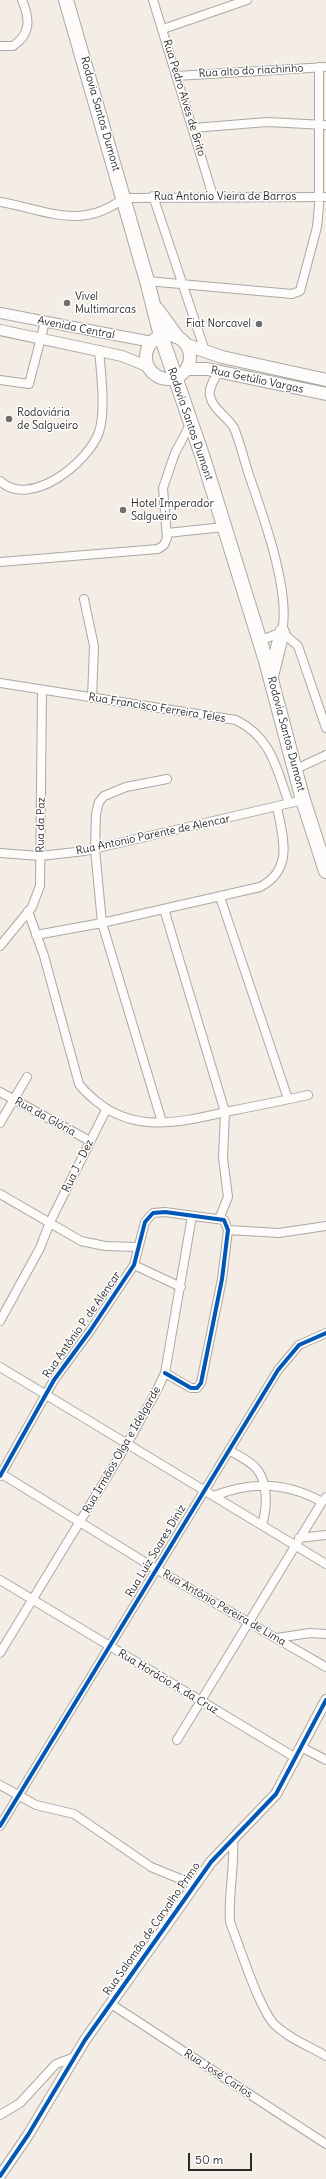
<!DOCTYPE html>
<html>
<head>
<meta charset="utf-8">
<style>
	body { margin:0 }
	#map { position:relative; width:326px; height:2179px; overflow:hidden; background:#f4ede6; font-family:Delius,sans-serif }
	canvas { display:block }
	.scale { position:absolute; left:188px; top:2153px; width:64px; height:18px; box-sizing:border-box; border:2px solid #2b2b2b; border-top:0; padding-left:5px; font-size:12px; line-height:14px; white-space:nowrap; color:#2b2b2b; -webkit-text-stroke:3px #fff; paint-order:stroke }
</style>
</head>
<body>
<div id="map">
<canvas width="326" height="2179"></canvas>
<div class="scale">50 m</div>
</div>
<script>
const ctx = document.querySelector('canvas').getContext('2d');
ctx.lineJoin = 'round';
function stroke(path, color, width, dash) {
  ctx.strokeStyle = color;
  ctx.lineWidth = width;
  ctx.lineCap = dash ? 'butt' : 'round';
  ctx.setLineDash(dash || []);
  ctx.stroke(path);
}
function label(font, color, halo, rows, align = 'center') {
  ctx.font = font + ' Delius,sans-serif';
  ctx.lineWidth = 3;
  ctx.setLineDash([]);
  ctx.textBaseline = 'middle';
  ctx.strokeStyle = halo;
  ctx.fillStyle = color;
  for (const [text, x, y, turn = 0] of rows) {
    ctx.save();
    ctx.translate(x, y);
    ctx.rotate((+turn || 0) * Math.PI / 180);
    ctx.textAlign = isNaN(turn) ? turn : align;
    if (halo) ctx.strokeText(text, 0, 0);
    ctx.fillText(text, 0, 0);
    ctx.restore();
  }
}
const minor = new Path2D(`
	M 153,0 L 213,196
	M 163,29 L 247,0
	M 0,46 L 13,46 C 31,34 30,19 22,0
	M 176,76 L 326,67
	M 193,128 L 267,122 L 326,125
	M 153,196 L 205,351
	M 0,202 C 47,210 81,231 124,198 L 326,197
	M 147,281 L 292,294 L 300,291 L 317,227 L 319,206 L 319,67
	M 219,371 C 215,378 208,388 210,396 C 213,410 228,417 234,428 C 240,442 244,460 249,475 C 263,516 291,591 282,632 L 259,641
	M 0,380 L 29,384 L 45,322
	M 0,481 C 30,509 88,463 99,432 C 106,411 101,373 99,350
	M 167,533 L 224,527
	M 0,562 L 158,549 L 164,545 L 167,538 L 163,488 L 175,453 L 191,423
	M 84,599 L 94,646 L 92,698
	M 282,632 L 298,646 L 326,728
	M 0,683 L 236,720 C 272,738 276,768 289,803
	M 296,769 L 326,755
	M 0,853 L 40,856 L 85,851 L 303,800
	M 220,897 L 288,1099
	M 164,909 L 225,1112 L 223,1158 L 228,1197 L 219,1219
	M 28,911 L 44,956 L 79,1084 C 84,1091 90,1096 96,1101 C 137,1135 184,1121 230,1111 C 256,1106 282,1101 308,1095
	M 36,935 L 102,923 L 260,887 C 294,869 283,838 277,807
	M 0,946 L 32,907 L 40,886 L 42,690
	M 0,1092 L 90,1141
	M 162,1122 L 102,923 L 95,849 L 96,814 L 99,802 L 104,796 L 126,787 L 167,779
	M 0,1123 L 27,1077
	M 0,1194 L 81,1241 L 105,1246 L 138,1247
	M 228,1230 L 279,1233 L 326,1226
	M 134,1265 L 181,1287
	M 0,1321 L 40,1248 L 50,1222 L 106,1110
	M 0,1367 L 326,1564
	M 229,1450 C 237,1455 248,1460 255,1467 C 269,1481 267,1509 262,1525
	M 0,1473 L 156,1569 L 326,1667
	M 0,1476 L 54,1380 L 90,1331 L 134,1265 L 145,1222 L 153,1213 L 165,1212 L 224,1220 L 228,1230 L 222,1279 L 201,1383 L 197,1388 L 191,1388 L 165,1373
	M 214,1496 C 251,1481 287,1482 322,1502 L 326,1497
	M 299,1538 L 326,1535
	M 0,1580 L 296,1758
	M 277,1638 L 310,1633 L 326,1634
	M 0,1653 L 127,1444 L 157,1390 L 165,1373 L 192,1216
	M 177,1740 L 322,1502
	M 301,1747 L 326,1760
	M 0,1785 L 36,1805 L 74,1814 L 151,1867 L 195,1885
	M 0,1826 L 278,1370 L 299,1345 L 326,1333
	M 233,1838 C 235,1867 228,1894 230,1922 C 239,1945 259,2008 274,2024 C 288,2038 309,2046 326,2056
	M 111,2004 L 326,2144
	M 0,2115 L 20,2103 L 56,2064 L 75,2057`);
const tertiary = new Path2D(`
	M 0,313 L 152,342
	M 0,330 L 122,356 L 149,367
	M 0,2176 L 28,2135 L 85,2040 L 211,1862 L 276,1794 L 326,1700`);
const secondary = new Path2D(`
	M146 357a22 22 0 1 1 44 0a22 22 0 1 1-44 0Z
	M 187,345 L 222,357 L 326,380
	M 187,369 L 207,369 L 326,394`);
const trunk = new Path2D(`
	M 66,0 L 147,281 L 161,336 L 203,458 L 266,661 L 303,800 L 326,871
	M 157,310 L 176,336
	M 271,676 L 282,632`);
const cycleway = new Path2D(`
	M 0,1476 L 54,1380 L 90,1331 L 134,1265 L 145,1222 L 153,1213 L 165,1212 L 224,1220 L 228,1230 L 222,1279 L 201,1383 L 197,1388 L 191,1388 L 165,1373
	M 0,1826 L 278,1370 L 299,1345 L 326,1333
	M 0,2176 L 28,2135 L 85,2040 L 211,1862 L 276,1794 L 326,1700`);
const markers = [
	[67,303,4,"#716f6c"],
	[259,324,4,"#716f6c"],
	[9,419,4,"#716f6c"],
	[123,510,4,"#716f6c"]
];
const streetNames = [
	["Rua alto do riachinho",251,71,-3],
	["Rua Pedro Alves de Brito",184,98,73],
	["Rodovia Santos Dumont",100,114,74],
	["Rua Antonio Vieira de Barros",225,197],
	["Avenida Central",76,328,11],
	["Rua Getúlio Vargas",257,380,12],
	["Rodovia Santos Dumont",190,424,71],
	["Rua Francisco Ferreira Teles",157,708,9],
	["Rodovia Santos Dumont",286,734,75],
	["Rua da Paz",41,825,-89],
	["Rua Antonio Parente de Alencar",153,835,-12],
	["Rua da Glória",45,1117,29],
	["Rua J - Dez",78,1166,-64],
	["Rua Antônio P. de Alencar",82,1325,-55],
	["Rua Irmãos Olga e Idelgarde",122,1450,-60],
	["Rua Luiz Soares Diniz",156,1551,-59],
	["Rua Antônio Pereira de Lima",224,1608,30],
	["Rua Horácio A. da Cruz",168,1682,31],
	["Rua Salomão de Carvalho Primo",152,1929,-55],
	["Rua José Carlos",218,2074,33]
];
const poiNames = [
	["Vivel",75,297],
	["Multimarcas",75,310],
	["Fiat Norcavel",251,324,"right"],
	["Rodoviária",17,413],
	["de Salgueiro",17,426],
	["Hotel Imperador",131,504],
	["Salgueiro",131,517]
];
stroke(minor, '#aba8a3', 10);
stroke(tertiary, '#aba8a3', 12);
stroke(secondary, '#aba8a3', 14);
stroke(trunk, '#aba8a3', 16);
stroke(minor, '#fdfcfb', 8);
stroke(tertiary, '#fdfcfb', 10);
stroke(secondary, '#fdfcfb', 12);
stroke(trunk, '#fdfcfb', 14);
stroke(cycleway, '#0057b8', 4);
for (const [x, y, r, color] of markers) {
  const dot = new Path2D();
  dot.arc(x, y, r, 0, 2 * Math.PI);
  ctx.fillStyle = color;
  ctx.fill(dot);
  stroke(dot, '#fff', 1.5);
}
label('11px', '#2b2b2b', '#fff', streetNames);
label('11px', '#2b2b2b', '#fff', poiNames, 'left');
</script>
</body>
</html>
